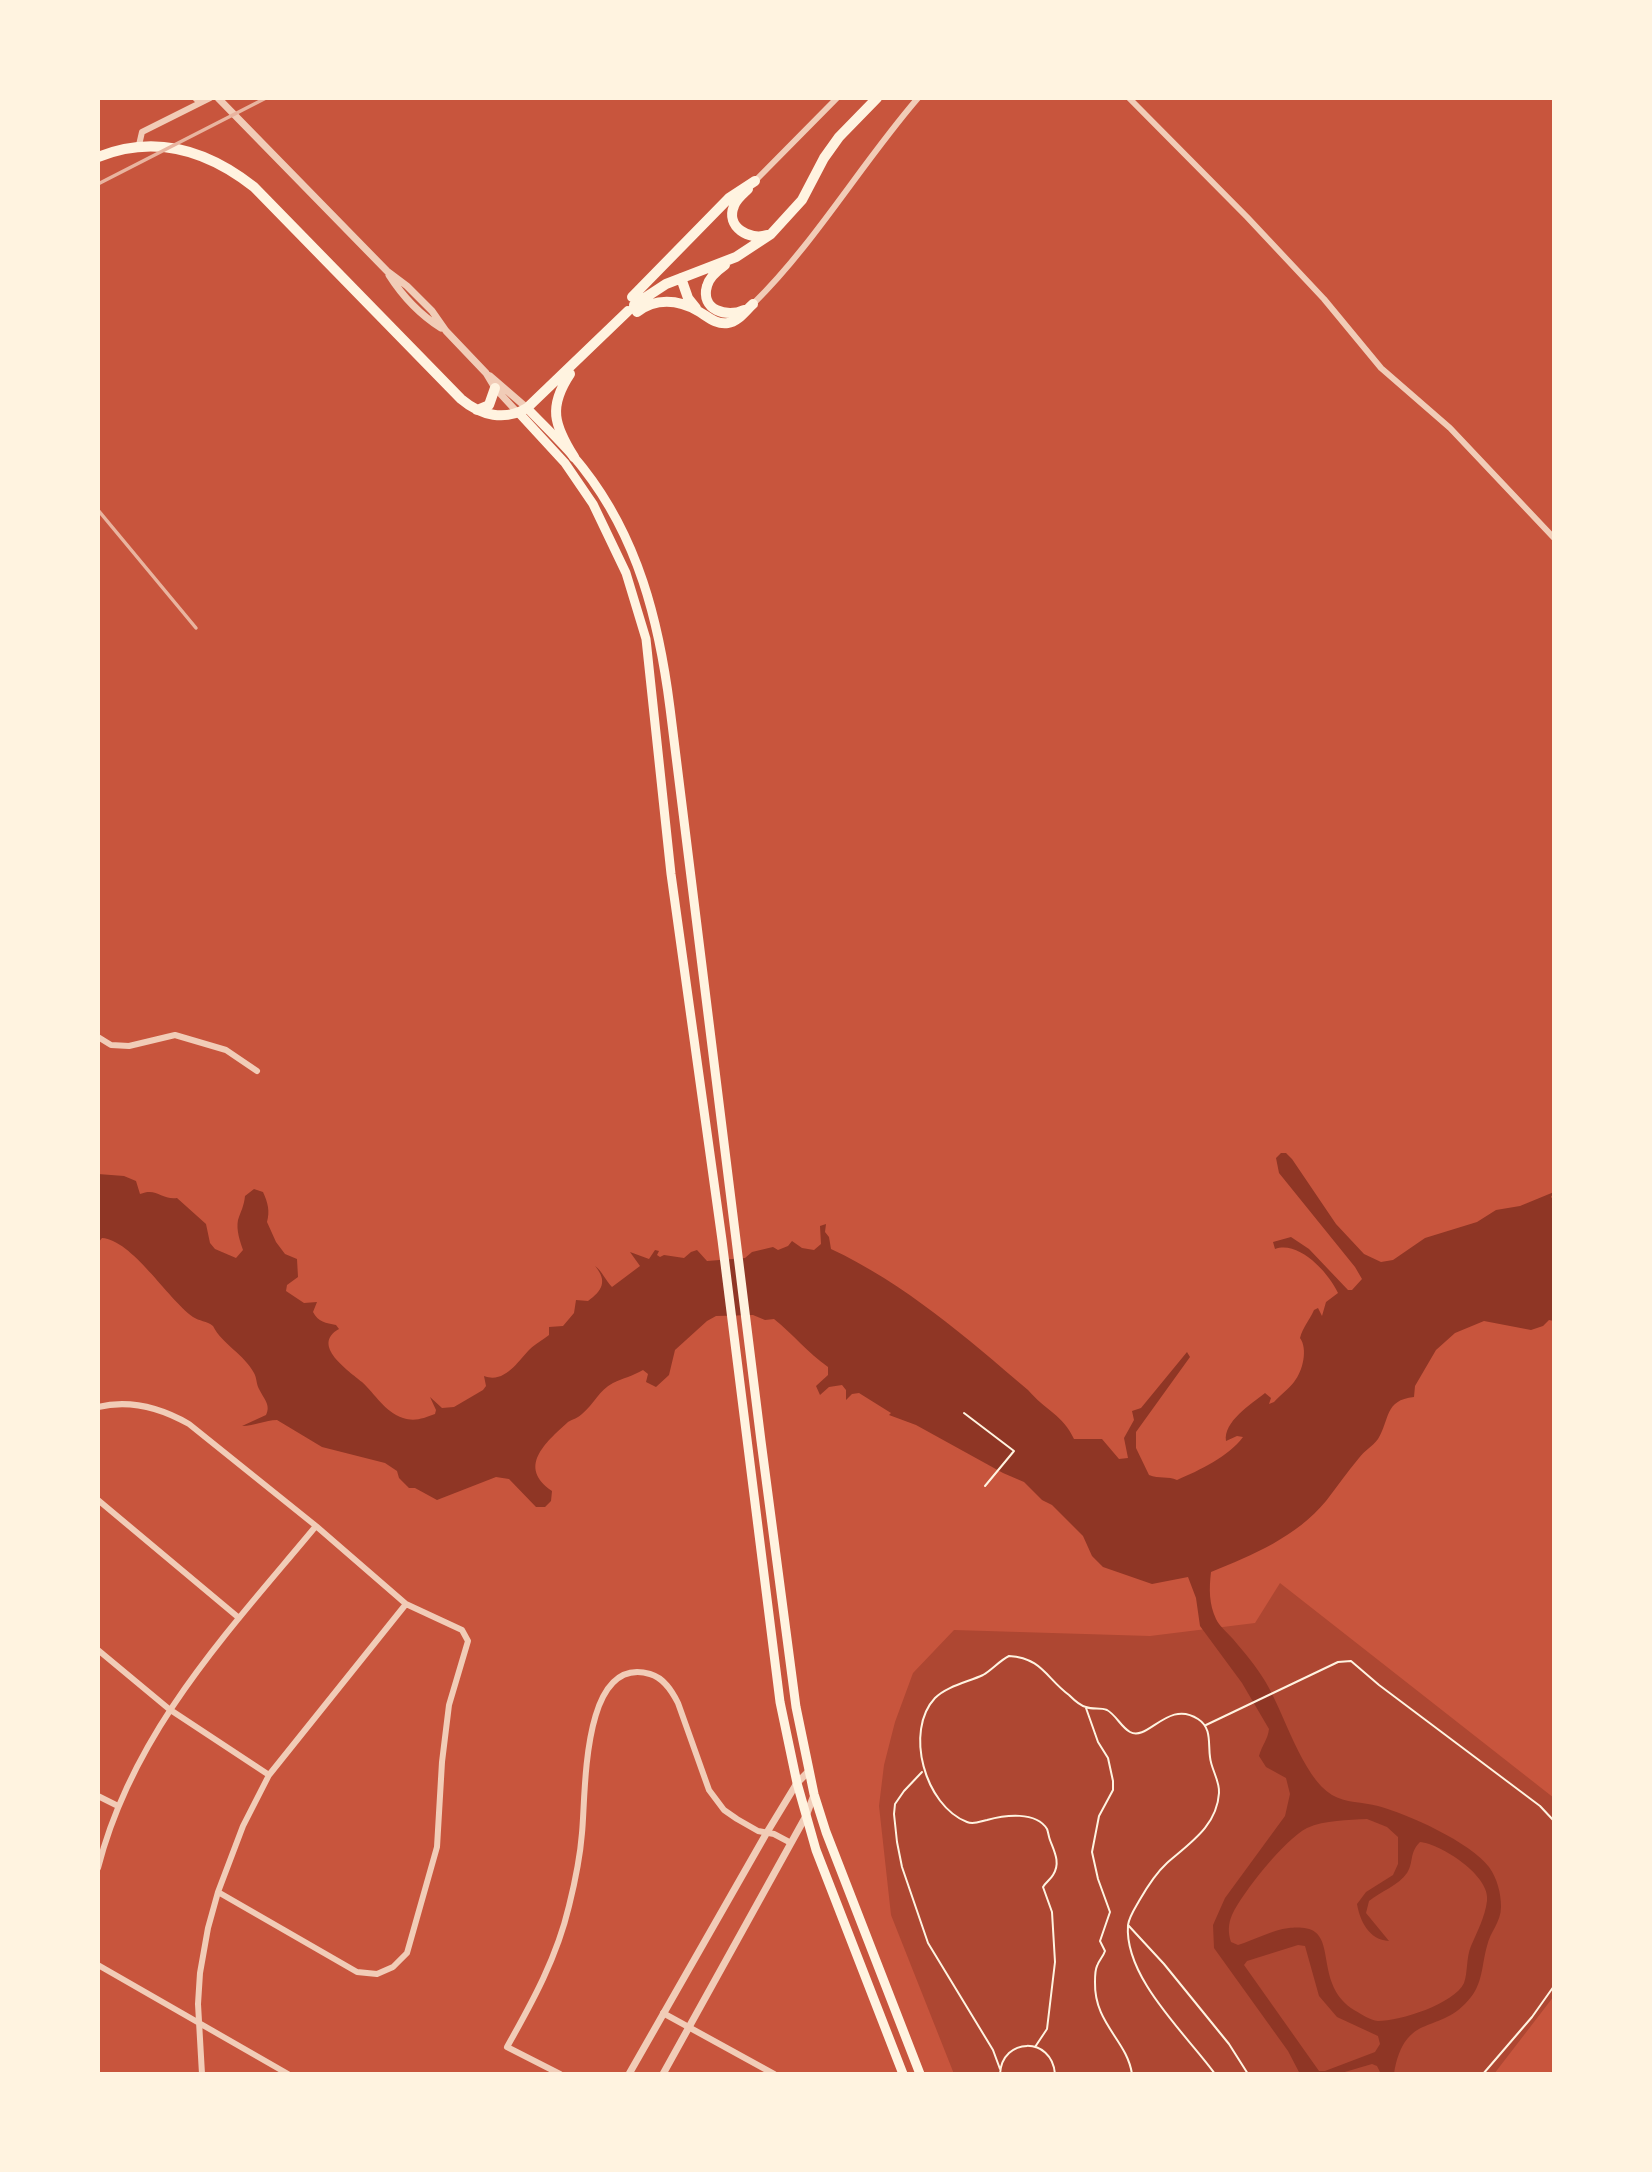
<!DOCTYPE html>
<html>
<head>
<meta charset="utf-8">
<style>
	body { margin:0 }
	#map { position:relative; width:1652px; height:2172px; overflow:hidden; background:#c8553d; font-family:"Sofia Sans Condensed",sans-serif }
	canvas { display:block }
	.frame { position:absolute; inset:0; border:100px solid #fff3e0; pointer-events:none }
</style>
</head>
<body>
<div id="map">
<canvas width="1652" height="2172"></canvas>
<div class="frame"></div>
</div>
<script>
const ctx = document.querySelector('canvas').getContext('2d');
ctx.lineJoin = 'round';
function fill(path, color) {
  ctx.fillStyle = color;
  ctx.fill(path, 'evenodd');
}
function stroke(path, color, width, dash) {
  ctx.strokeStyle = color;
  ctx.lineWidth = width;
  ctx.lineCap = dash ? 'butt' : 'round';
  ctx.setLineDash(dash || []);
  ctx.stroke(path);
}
const green = new Path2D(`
	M 1280,1583 L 1554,1798 L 1554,1996 L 1494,2074 L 954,2074 L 891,1915 L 879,1806 L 884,1765 L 895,1722 L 913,1673 L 954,1630 L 1150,1636 L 1255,1623 Z`);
const water = new Path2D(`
	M 1281,1153 L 1286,1153 L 1292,1159 L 1336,1224 L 1364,1254 L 1381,1262 L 1393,1260 L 1425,1238 L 1477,1222 L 1496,1210 L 1520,1206 L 1554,1192 L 1551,1197 L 1554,1200 L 1554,1321 L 1549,1320 L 1543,1326 L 1531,1330 L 1484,1321 L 1455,1333 L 1436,1350 L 1415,1386 L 1414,1397 C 1384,1400 1390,1420 1378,1439 C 1373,1446 1364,1451 1359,1458 C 1347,1472 1337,1487 1326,1501 C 1296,1537 1253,1555 1211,1572 C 1209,1589 1209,1604 1216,1619 C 1219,1626 1227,1632 1233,1639 C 1244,1652 1256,1666 1265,1681 C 1284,1712 1302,1777 1332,1795 C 1345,1803 1363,1802 1378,1806 C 1408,1814 1470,1842 1489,1867 C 1497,1878 1501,1893 1501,1907 C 1501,1922 1490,1932 1487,1946 C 1482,1963 1483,1982 1471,1997 C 1440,2037 1405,2009 1394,2074 L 1381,2074 L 1377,2066 L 1372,2064 L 1338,2074 L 1300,2074 L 1288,2051 L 1214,1948 L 1213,1925 L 1225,1898 L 1285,1816 L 1290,1794 L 1286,1778 L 1266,1767 L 1259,1756 C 1262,1745 1268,1739 1269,1729 L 1242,1683 L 1200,1626 L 1196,1598 L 1188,1577 L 1152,1584 L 1103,1567 L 1092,1556 L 1083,1536 L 1052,1505 L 1042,1500 L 1024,1482 L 1003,1473 L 916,1425 L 889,1415 L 891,1413 L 859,1393 L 852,1394 L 846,1400 L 846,1390 L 842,1385 L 829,1387 L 820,1395 L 816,1386 L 828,1375 L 828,1367 C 807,1352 794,1335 774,1319 L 765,1320 L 753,1315 L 716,1316 L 707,1321 L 675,1350 L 669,1375 L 656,1387 L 646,1382 L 648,1374 L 643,1370 C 633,1376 623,1378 613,1383 C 599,1390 594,1404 582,1414 C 578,1418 573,1419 568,1422 C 545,1443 517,1467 552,1491 L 551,1501 L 545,1507 L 536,1507 L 509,1479 L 496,1477 L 437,1500 L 415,1488 L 409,1488 L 399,1478 L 397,1471 L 385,1463 L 322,1447 L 277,1420 C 265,1420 255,1426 242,1426 L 266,1415 C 271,1405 264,1399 259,1389 C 256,1384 257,1378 254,1373 C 244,1354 222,1344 213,1326 C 207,1321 199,1321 193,1317 C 167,1298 132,1240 102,1238 L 98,1243 L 98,1174 L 124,1176 L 136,1181 L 140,1194 C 157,1187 161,1200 177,1198 L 206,1224 L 210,1243 L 215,1249 L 236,1258 L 243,1250 C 240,1241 236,1230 238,1220 C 241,1211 244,1206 245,1196 L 254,1189 L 263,1192 C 268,1203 270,1211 267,1222 L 276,1242 L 285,1254 L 297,1259 L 298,1277 L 287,1285 L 286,1291 L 304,1303 L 317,1302 L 313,1312 C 318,1322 326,1323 336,1325 L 339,1329 C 310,1345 349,1371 362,1382 C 375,1394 385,1412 403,1418 C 415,1422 424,1418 435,1414 L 436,1410 L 430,1397 L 442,1408 L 454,1407 L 483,1390 L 486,1386 L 484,1376 C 505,1384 518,1361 530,1349 C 535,1344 543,1340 549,1335 L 549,1327 L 563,1326 L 574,1313 L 576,1300 L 588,1301 C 602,1291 608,1281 595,1266 C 603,1272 605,1280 612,1287 L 640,1266 L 630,1252 L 649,1259 L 655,1250 L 659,1251 L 657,1255 L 660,1257 L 664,1255 L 684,1258 L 691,1252 L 697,1250 L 707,1261 L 745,1258 L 752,1252 L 773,1247 L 778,1250 L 788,1246 L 792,1241 L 802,1248 L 814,1250 L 821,1244 L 820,1226 L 826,1224 L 825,1232 L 829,1237 L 831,1249 C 904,1283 967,1338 1028,1390 C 1045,1410 1063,1415 1074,1439 L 1102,1439 L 1119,1459 L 1128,1458 L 1124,1438 L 1134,1420 L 1132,1411 L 1141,1408 L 1187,1352 L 1190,1357 L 1136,1432 L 1136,1448 L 1149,1475 C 1159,1479 1168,1476 1177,1480 C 1200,1470 1228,1457 1243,1437 L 1237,1436 L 1226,1441 C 1223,1422 1251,1404 1265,1393 L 1271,1398 L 1269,1404 L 1274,1402 C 1280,1395 1289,1389 1294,1382 C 1303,1371 1308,1349 1300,1338 C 1303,1327 1309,1321 1314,1310 L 1318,1308 L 1322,1316 L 1326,1302 L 1338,1293 C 1329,1273 1299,1240 1275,1249 L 1273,1242 L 1291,1237 L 1309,1249 L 1348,1290 L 1352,1290 L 1362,1279 L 1355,1267 L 1279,1173 L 1276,1158 ZM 1367,1819 L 1387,1827 L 1398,1837 L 1398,1864 L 1393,1875 L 1366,1892 L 1357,1904 C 1360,1921 1369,1940 1389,1941 L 1366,1913 L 1369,1901 C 1380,1892 1399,1885 1407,1873 C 1414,1862 1409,1853 1420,1842 C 1441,1844 1491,1876 1487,1901 C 1485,1917 1477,1932 1471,1946 C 1466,1958 1468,1972 1464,1983 C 1454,2004 1400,2021 1378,2021 C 1370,2020 1361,2014 1354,2010 C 1318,1987 1333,1945 1315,1932 C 1309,1927 1296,1927 1289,1928 C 1272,1930 1254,1940 1238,1945 L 1231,1942 C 1228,1933 1228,1924 1232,1915 C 1243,1892 1285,1839 1307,1828 C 1325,1820 1348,1820 1367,1819 ZM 1298,1945 L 1305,1946 L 1319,1996 L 1337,2017 L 1378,2036 L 1380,2044 L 1375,2052 L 1325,2071 L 1319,2071 L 1244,1965 L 1247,1961 Z`);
const path = new Path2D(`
	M 964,1413 L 1014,1451 L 985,1486
	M 1086,1708 L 1098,1742 L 1108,1758 L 1113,1781 L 1113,1790 L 1099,1816 L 1092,1852 L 1098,1879 L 1110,1912 L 1100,1941 L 1105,1951 C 1103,1957 1099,1960 1097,1966 C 1095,1970 1095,1977 1095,1982 C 1094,2024 1127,2040 1132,2074
	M 1206,1725 L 1338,1662 L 1351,1661 L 1379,1685 L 1540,1806 L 1554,1821
	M 922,1772 L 904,1791 L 895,1804 L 894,1814 L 897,1842 L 902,1867 L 928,1943 L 993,2050 L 1000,2069
	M 1128,1925 L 1164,1964 L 1229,2044 L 1248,2074
	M 1035,2047 L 1047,2029 L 1055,1962 L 1052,1912 L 1043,1887 C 1046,1882 1050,1880 1053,1875 C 1061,1863 1054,1851 1050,1840 C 1049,1838 1048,1831 1047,1829 C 1036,1811 1005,1815 987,1820 C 981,1821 974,1825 967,1822 C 925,1806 904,1731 935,1698 C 947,1686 968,1682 983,1675 C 992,1670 999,1661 1009,1656 C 1042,1658 1046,1678 1069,1695 C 1073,1699 1081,1706 1086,1707 C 1093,1710 1100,1707 1107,1710 C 1116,1715 1121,1727 1130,1732 C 1148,1742 1168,1699 1198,1719 C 1212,1728 1208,1743 1210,1757 C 1211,1769 1220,1781 1219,1793 C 1217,1826 1190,1843 1167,1863 C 1155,1874 1147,1887 1139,1901 C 1135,1908 1129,1917 1128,1925 C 1124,1978 1187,2035 1215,2074
	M 1000,2074 C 1002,2037 1052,2036 1055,2074
	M 1483,2074 L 1532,2017 L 1554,1986`);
const minor = new Path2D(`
	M 195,98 L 200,103 L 210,98
	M 1129,98 L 1247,217 L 1324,299 L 1381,368 L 1450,428 L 1554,538
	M 139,145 L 142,132 L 200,103
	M 755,181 L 837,98
	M 753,304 C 815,243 861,164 918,98
	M 98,1037 L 111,1045 L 129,1046 L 175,1035 L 226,1050 L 257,1071
	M 98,1407 C 131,1399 161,1408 189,1424 L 316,1526 L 406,1604 L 462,1630 L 468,1641 L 449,1705 L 442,1762 L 437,1847 L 407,1953 L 393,1967 L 377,1974 L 357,1972 L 218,1892
	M 98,1500 L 239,1618
	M 98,1650 L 169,1709 L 269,1775
	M 98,1796 L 118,1806
	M 98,1868 C 133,1731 228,1632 316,1526
	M 98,1965 L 288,2074
	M 663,2013 L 774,2074
	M 202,2074 L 198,2004 L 200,1973 L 208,1928 L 218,1892 L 243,1826 L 269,1775 L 406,1604
	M 560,2074 L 507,2047 C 533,2001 557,1957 569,1906 C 575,1882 580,1858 582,1833 C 586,1794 581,1654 650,1674 C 664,1678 672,1691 678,1703 L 709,1790 L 724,1810 L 737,1819 L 758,1831 L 774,1834 L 791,1843`);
const tertiary = new Path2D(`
	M 218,98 L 387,271 L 407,286 L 432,311 L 446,331 L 486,373 L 495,388 L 518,413
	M 389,275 C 403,297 419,314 441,328
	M 490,376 L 527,408
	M 629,2074 L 766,1834 L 797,1783 L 809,1771
	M 663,2074 L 806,1816 L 814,1795`);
const secondary = new Path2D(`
	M 527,408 C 546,428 566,446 583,468 C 638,538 659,621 670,708 L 761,1441 L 796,1707 L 814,1794 L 826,1832 L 920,2074
	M 519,413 L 565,463 L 593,504 L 626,573 L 646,639 L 671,874 L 722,1240 L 780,1702 L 797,1783 L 816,1850 L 903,2074`);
const primary = new Path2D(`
	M 98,157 C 155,134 207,150 254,187 L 461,399 C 481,416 505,421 527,408 L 628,311
	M 748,189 C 743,194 736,199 734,206 C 725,227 750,241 767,235
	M 725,265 C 718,270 709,277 707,286 C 700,310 727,318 744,310
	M 681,278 L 688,298 L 696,308
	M 632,297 L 729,198 L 755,181
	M 634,305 L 666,284 L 736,257 L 771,234 L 802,200 L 824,158 L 839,137 L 877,98
	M 637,312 C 655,298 678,299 698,311 C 707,316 716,325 728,323 C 738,322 746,310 753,304
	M 570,374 C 548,407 554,425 574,457
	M 477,410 L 489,405 L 495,388`);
const rail = new Path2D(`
	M 98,184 L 266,98
	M 98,510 L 196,628`);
fill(green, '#ae4732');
fill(water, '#8f3625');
stroke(path, '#fff3e0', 2);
stroke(minor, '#f1ccb7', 6);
stroke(tertiary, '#f1ccb7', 7);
stroke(secondary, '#fff3e0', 9);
stroke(primary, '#fff3e0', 10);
stroke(rail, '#e9b49f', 3.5);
</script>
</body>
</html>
